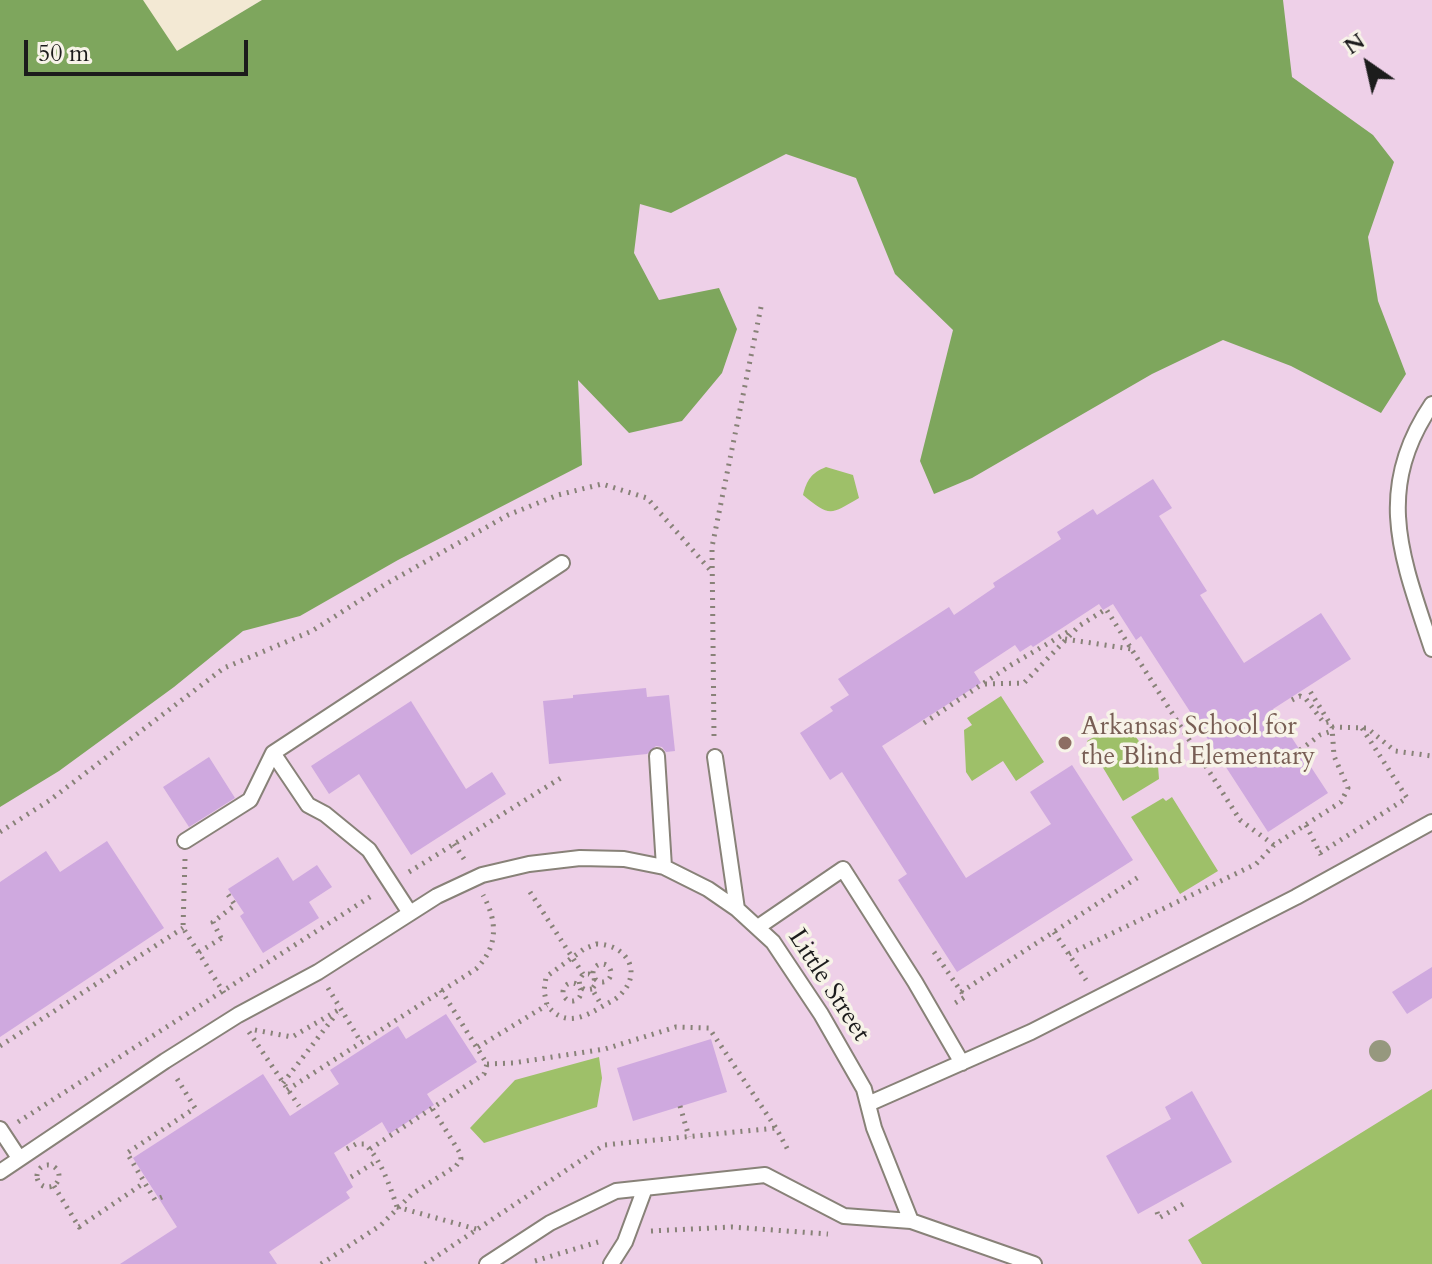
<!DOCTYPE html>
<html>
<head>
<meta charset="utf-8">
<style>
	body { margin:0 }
	#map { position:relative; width:1432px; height:1264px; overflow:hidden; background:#f3e9d4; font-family:Cardo,serif }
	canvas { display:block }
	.north { position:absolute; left:1328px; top:24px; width:80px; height:80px; -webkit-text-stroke:6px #f7f3e8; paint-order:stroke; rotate:326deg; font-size:22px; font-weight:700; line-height:32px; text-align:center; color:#1c1c1c }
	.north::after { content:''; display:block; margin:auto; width:28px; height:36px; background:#1c1c1c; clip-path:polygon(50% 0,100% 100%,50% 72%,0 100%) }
	.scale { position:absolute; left:24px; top:40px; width:224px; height:36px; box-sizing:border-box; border:4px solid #1c1c1c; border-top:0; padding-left:10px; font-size:24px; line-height:28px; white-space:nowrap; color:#1c1c1c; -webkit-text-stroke:6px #f7f3e8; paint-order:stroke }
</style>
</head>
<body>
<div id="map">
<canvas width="1432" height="1264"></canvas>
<div class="north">N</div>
<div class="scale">50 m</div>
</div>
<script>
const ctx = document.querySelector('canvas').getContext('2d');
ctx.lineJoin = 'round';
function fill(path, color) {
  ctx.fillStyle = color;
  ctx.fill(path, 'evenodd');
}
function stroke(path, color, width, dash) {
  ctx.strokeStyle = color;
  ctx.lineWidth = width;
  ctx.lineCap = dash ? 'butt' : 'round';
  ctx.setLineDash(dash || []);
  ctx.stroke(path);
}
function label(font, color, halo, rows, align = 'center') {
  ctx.font = font + ' Cardo,serif';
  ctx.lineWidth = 7;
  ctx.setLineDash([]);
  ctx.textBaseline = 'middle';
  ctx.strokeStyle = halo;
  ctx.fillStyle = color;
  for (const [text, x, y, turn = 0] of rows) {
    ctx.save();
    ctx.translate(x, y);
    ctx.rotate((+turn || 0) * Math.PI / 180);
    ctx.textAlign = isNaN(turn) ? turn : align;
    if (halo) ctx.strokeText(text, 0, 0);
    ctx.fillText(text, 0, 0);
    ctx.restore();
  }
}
const built = new Path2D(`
	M 262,0 L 1432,0 L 1432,1264 L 0,1264 L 0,159 Z`);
const green = new Path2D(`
	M 826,467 L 853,475 L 859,498 C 830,515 830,517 803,495 C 807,480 811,473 826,467 Z
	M 1001,696 L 1044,762 L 1016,781 L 1003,761 L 972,781 L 966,772 L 964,730 L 972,725 L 967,718 Z
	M 1109,728 L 1132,732 L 1158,766 L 1159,779 L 1123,801 L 1087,741 Z
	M 1172,797 L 1218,871 L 1180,894 L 1131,817 L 1163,798 L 1166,801 Z
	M 599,1057 L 602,1078 L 597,1107 L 484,1143 L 470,1128 L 515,1080 Z
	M 1432,1089 L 1432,1264 L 1202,1264 L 1188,1240 Z`);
const forest = new Path2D(`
	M 0,0 L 143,0 L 177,51 L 262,0 L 1283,0 L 1292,77 L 1373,135 L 1394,162 L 1368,237 L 1378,301 L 1406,374 L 1381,413 L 1291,366 L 1223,340 L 1152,374 L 972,478 L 934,494 L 920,461 L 953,330 L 895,274 L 856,178 L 786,154 L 671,213 L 640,204 L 634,253 L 659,300 L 719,288 L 737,329 L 722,373 L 682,421 L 629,433 L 578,380 L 582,465 L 398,560 L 300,616 L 243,631 L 174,687 L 59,771 L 0,807 Z`);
const building = new Path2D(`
	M 1153,479 L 1172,508 L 1159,516 L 1207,591 L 1200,595 L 1244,663 L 1321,613 L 1351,659 L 1273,709 L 1328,793 L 1268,832 L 1141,636 L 1136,640 L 1113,604 L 1103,610 L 1099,604 L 1033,647 L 1031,645 L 1020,652 L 1015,645 L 974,672 L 981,683 L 882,746 L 966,878 L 1051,824 L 1030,792 L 1072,765 L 1133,860 L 957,972 L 898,880 L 907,874 L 842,772 L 830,780 L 800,733 L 833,711 L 830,707 L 849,695 L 838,679 L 949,607 L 954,615 L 995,587 L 993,583 L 1061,539 L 1057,532 L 1093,509 L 1097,515 Z
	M 646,688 L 647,697 L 669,695 L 675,751 L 666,752 L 662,747 L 656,746 L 647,754 L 549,764 L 543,701 L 573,698 L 573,695 Z
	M 411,701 L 466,789 L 492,772 L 506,794 L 411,855 L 359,774 L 329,794 L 311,766 Z
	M 209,757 L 235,798 L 189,827 L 163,787 Z
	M 107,841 L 164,928 L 0,1037 L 0,882 L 46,851 L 60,872 Z
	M 278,857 L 293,881 L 317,865 L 332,887 L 309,902 L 319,918 L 263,953 L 240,916 L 244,913 L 228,889 Z
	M 1432,967 L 1432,998 L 1407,1014 L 1392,992 Z
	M 446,1014 L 477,1062 L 427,1094 L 434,1105 L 389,1134 L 382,1122 L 334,1153 L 353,1187 L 346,1192 L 350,1198 L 269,1252 L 277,1264 L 120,1264 L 177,1227 L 133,1158 L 263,1074 L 290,1116 L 339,1084 L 330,1070 L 398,1026 L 406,1039 Z
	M 711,1039 L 727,1092 L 633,1121 L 617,1068 Z
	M 1192,1091 L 1232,1162 L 1138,1214 L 1106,1156 L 1171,1119 L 1165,1107 Z`);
const path = new Path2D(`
	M 1065,639 L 1131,649
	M 985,684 L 1024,683 L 1079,626 L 1106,609 L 1240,820 L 1274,845
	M 1292,700 L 1300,696 L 1306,699 L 1324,723 L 1329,722
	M 924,723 L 1011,665 L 1071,630
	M 1332,727 L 1367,728 L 1395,751 L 1432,756
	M 714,736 L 712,547 L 761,307
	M 1300,750 L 1320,735 L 1332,731
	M 1306,825 L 1321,855
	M 0,832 L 50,800 L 224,668 L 312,631 L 384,585 L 508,515 L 558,495 L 602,484 L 647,498 L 712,572
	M 454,844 L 466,862
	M 1320,853 L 1407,798 L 1362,728
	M 185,859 L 183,928 L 224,993
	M 409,872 L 564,776
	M 530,892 L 583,974
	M 1054,932 L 1086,980
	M 221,938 L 213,922 L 235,905 L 227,893
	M 596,944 C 627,944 644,973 619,996 C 615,1000 608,1003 603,1006 C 583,1018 564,1027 547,1005 L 544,991 L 546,977 L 584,949 Z
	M 199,952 L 225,936
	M 934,952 L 965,997 L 952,1005
	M 1069,954 L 1256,864 L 1274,845 L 1341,802 L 1348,788 L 1334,756 L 1332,727 L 1308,688
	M593 973a9 9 0 1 1 18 0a9 9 0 1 1-18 0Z
	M563 992a9 9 0 1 1 18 0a9 9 0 1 1-18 0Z
	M 328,988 L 361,1042
	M 592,989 L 586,990 L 580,987 L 579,980 L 583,974 L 589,974 L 594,977 L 595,985 L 592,989 L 602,1006
	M 961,992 L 1140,876
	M 255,1030 L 292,1037 L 340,1009
	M 249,1032 L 299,1106
	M 0,1046 L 183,928
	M 478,1047 L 547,1005
	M 487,1064 L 513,1063 L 605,1049 L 676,1027 L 709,1028 L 776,1128 L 788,1150
	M 283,1083 L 337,1013
	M 287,1090 L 476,969 C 498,947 498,922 483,895
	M 680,1106 L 689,1137
	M 18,1122 L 373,895
	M 347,1149 L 356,1144 L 365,1144 C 381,1160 390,1186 397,1207
	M 370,1149 L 484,1074 L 487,1064 L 441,990
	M37 1176a11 11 0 1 1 22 0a11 11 0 1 1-22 0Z
	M 351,1177 L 377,1161
	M 54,1186 L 79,1227 L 144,1183
	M 162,1197 L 155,1200 L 127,1153 L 195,1108 L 176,1077
	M 397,1207 L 476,1229
	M 1157,1212 L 1159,1218 L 1185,1203
	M 651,1231 L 732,1227 L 828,1234
	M 535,1261 L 598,1242
	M 321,1264 L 381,1225 L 412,1194 L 456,1166 L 461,1159 L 460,1153 L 432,1108
	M 425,1264 L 604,1145 L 776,1128`);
const lane = new Path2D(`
	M 1432,404 C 1373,491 1402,558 1432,649
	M 273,753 L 308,805 L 325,814 L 369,850 L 410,913
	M 657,756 L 664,867
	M 715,757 L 737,909
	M 185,841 L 250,800 L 273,753 L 562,563
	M 758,927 L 843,869 L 915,982 L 962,1063
	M 868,1104 L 1031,1032 L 1296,897 L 1432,822
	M 0,1129 L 19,1158
	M 0,1172 L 165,1061 L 238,1015 L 318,972 L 437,896 L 482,875 L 529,864 L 580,858 L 624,859 L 664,867 L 708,889 L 737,909 L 773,942 L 821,1014 L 864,1089 L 874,1128 L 911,1221
	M 487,1264 L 550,1223 L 616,1191 L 765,1175 L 844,1216 L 911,1221 L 1034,1264
	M 611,1264 L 625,1242 L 645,1188`);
const trees = [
	[1380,1051]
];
const markers = [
	[1065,743,8,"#8d6e63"]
];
const educationNames = [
	["Arkansas School for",1081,728],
	["the Blind Elementary",1081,758]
];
const streetNames = [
	["Little Street",828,986,57]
];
fill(built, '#eed0e8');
fill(green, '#9ec069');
fill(forest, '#7ea65d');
fill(building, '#cfa9df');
stroke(lane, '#888278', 18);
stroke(path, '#888278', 5, [2, 6]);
stroke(lane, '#fff', 14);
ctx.fillStyle = '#96987e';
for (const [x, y] of trees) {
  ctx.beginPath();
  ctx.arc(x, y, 11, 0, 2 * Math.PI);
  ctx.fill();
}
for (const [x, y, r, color] of markers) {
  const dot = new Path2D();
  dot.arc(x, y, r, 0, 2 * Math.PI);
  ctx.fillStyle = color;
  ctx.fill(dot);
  stroke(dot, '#f7f3e8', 3);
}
label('26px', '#785e54', '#f7f3e8', educationNames, 'left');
label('26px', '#1c1c1c', '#f7f3e8', streetNames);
</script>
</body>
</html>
